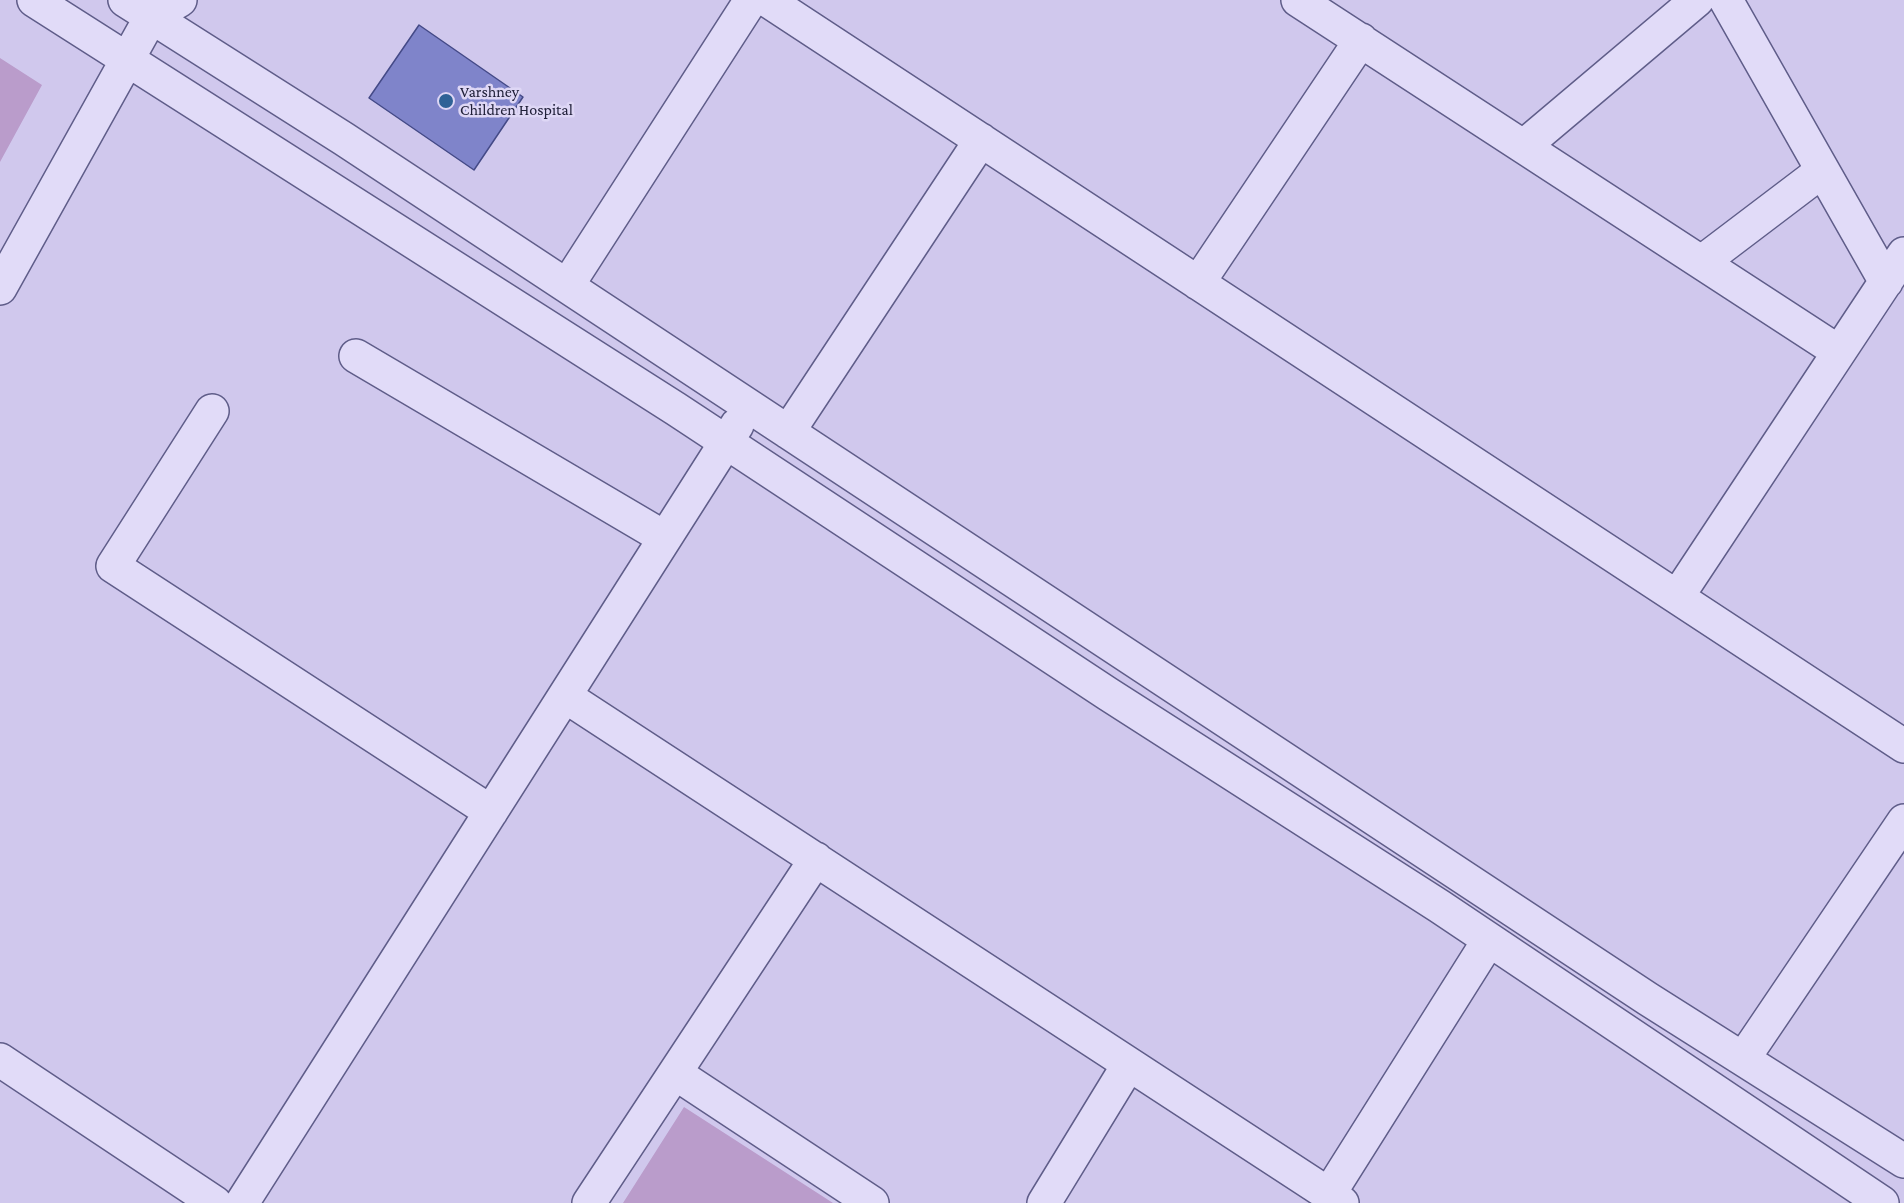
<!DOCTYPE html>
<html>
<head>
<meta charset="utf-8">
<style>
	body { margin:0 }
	canvas { display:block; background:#d0c8ed }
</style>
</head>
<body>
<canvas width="1904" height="1203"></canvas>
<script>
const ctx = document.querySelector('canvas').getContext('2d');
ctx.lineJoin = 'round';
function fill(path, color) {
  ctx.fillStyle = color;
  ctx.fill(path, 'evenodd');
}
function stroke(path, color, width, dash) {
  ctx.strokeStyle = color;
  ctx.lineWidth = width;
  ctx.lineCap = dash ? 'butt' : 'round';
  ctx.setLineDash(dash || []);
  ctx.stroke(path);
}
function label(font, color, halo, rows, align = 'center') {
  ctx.font = font + ' "Crimson Pro",serif';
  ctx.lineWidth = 5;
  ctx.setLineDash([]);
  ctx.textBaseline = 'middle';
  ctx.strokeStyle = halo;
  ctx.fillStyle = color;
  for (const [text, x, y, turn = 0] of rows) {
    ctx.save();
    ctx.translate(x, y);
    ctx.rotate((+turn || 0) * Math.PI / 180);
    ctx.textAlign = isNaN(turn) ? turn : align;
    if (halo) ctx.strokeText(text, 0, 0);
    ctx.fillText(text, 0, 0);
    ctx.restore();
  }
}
const green = new Path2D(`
	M 0,58 L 42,85 L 0,162 Z
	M 684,1107 L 833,1203 L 623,1203 Z`);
const building = new Path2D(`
	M 419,25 L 523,97 L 474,170 L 369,98 Z`);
const minor = new Path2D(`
	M 34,0 L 676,409 L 1108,694 L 1439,906 L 1882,1203
	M 125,0 L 344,139 L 1648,999 L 1904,1161
	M 767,0 L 1904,746
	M 1298,0 L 1839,352
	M 1726,0 L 1886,282
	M 1524,146 L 1697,0
	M 1702,262 L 1822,171
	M 1198,283 L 1361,40
	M 567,286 L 751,0
	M 0,288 L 151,17 L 180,0
	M 356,356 L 665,538
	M 212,411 L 113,566 L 491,812
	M 788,432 L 981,140
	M 1677,597 L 1904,254
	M 565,696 L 1342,1203
	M 1743,1059 L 1904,821
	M 0,1060 L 215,1203
	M 675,1073 L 872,1203
	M 1329,1194 L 1489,940
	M 242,1203 L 737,425
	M 589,1203 L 816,859
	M 1044,1203 L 1129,1064`);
const markers = [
	[446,101,8,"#2f6296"]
];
const poiNames = [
	["Varshney",460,92],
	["Children Hospital",460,110]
];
fill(green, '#ba9ccb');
fill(building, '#7f84ca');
stroke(building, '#444a87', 1.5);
stroke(minor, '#5f5d89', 36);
stroke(minor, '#e1dbf8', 33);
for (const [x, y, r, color] of markers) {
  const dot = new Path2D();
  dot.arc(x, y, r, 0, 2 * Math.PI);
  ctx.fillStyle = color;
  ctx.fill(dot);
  stroke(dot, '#ded7f5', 2);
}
label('16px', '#202039', '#ded7f5', poiNames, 'left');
</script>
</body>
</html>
